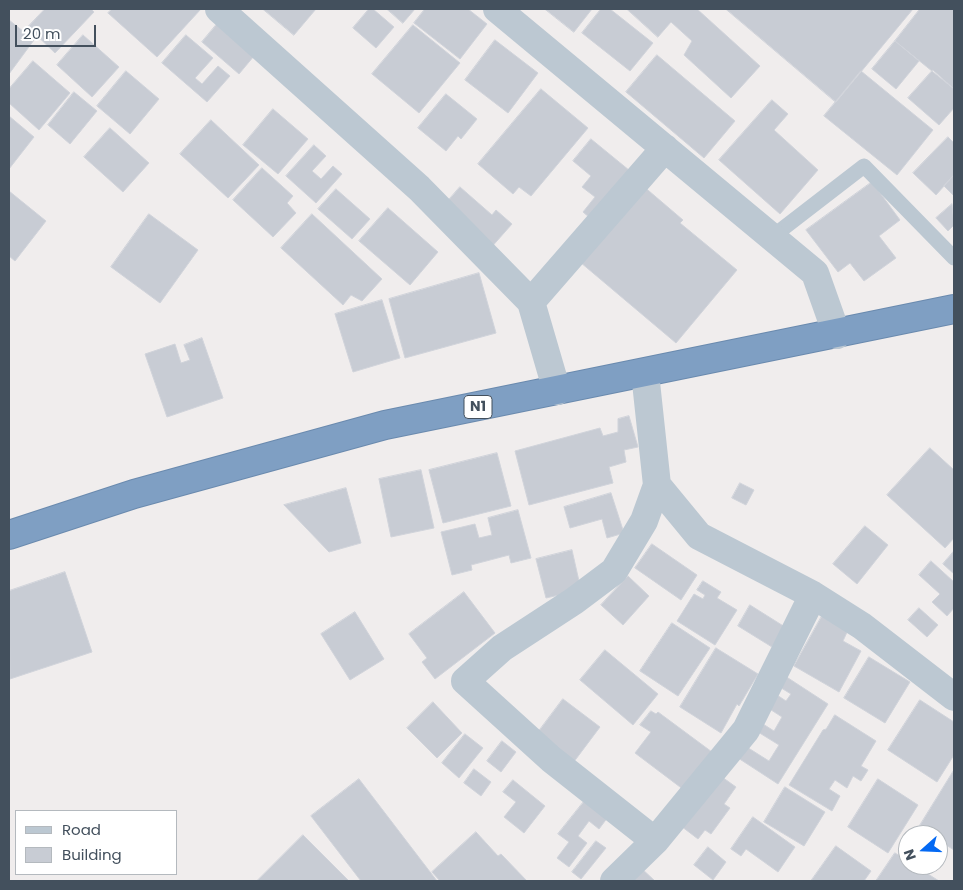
<!DOCTYPE html>
<html>
<head>
<meta charset="utf-8">
<style>
	body { margin:0 }
	#map { position:relative; width:963px; height:890px; overflow:hidden; background:#f0eded; font-family:Poppins,sans-serif }
	canvas { display:block }
	.frame { position:absolute; inset:0; border:10px solid #43505d; pointer-events:none }
	.legend { position:absolute; left:15px; top:810px; width:162px; height:65px; box-sizing:border-box; background:#fff; border:1px solid #b4b9be; margin:0; padding:6px 9px; list-style:none; font-size:15px; color:#43505d }
	.legend li { display:flex; align-items:center; gap:10px; height:25px }
	.legend b { width:25px; border:1px solid #b4b9be }
	.north { position:absolute; left:898px; top:825px; width:50px; height:50px; box-sizing:border-box; background:#fff; border:1px solid #b4b9be; border-radius:50%; rotate:250deg; font-size:14px; font-weight:700; line-height:20px; text-align:center; color:#43505d }
	.north::after { content:''; display:block; margin:auto; width:18px; height:22px; background:#0469f3; clip-path:polygon(50% 0,100% 100%,50% 72%,0 100%) }
	.scale { position:absolute; left:15px; top:25px; width:81px; height:22px; box-sizing:border-box; border:2px solid #43505d; border-top:0; padding-left:6px; font-size:15px; line-height:18px; white-space:nowrap; color:#43505d; -webkit-text-stroke:4px #fff; paint-order:stroke }
</style>
</head>
<body>
<div id="map">
<canvas width="963" height="890"></canvas>
<div class="frame"></div>
<ul class="legend">
<li><b style="height:6px;background:#bcc8d2"></b>Road</li>
<li><b style="height:14px;background:#c8ccd4"></b>Building</li>
</ul>
<div class="north">N</div>
<div class="scale">20 m</div>
</div>
<script>
const ctx = document.querySelector('canvas').getContext('2d');
ctx.lineJoin = 'round';
function fill(path, color) {
  ctx.fillStyle = color;
  ctx.fill(path, 'evenodd');
}
function stroke(path, color, width, dash) {
  ctx.strokeStyle = color;
  ctx.lineWidth = width;
  ctx.lineCap = dash ? 'butt' : 'round';
  ctx.setLineDash(dash || []);
  ctx.stroke(path);
}
function label(font, color, halo, rows, align = 'center') {
  ctx.font = font + ' Poppins,sans-serif';
  ctx.lineWidth = 4;
  ctx.setLineDash([]);
  ctx.textBaseline = 'middle';
  ctx.strokeStyle = halo;
  ctx.fillStyle = color;
  for (const [text, x, y, turn = 0] of rows) {
    ctx.save();
    ctx.translate(x, y);
    ctx.rotate((+turn || 0) * Math.PI / 180);
    ctx.textAlign = isNaN(turn) ? turn : align;
    if (halo) ctx.strokeText(text, 0, 0);
    ctx.fillText(text, 0, 0);
    ctx.restore();
  }
}
const building = new Path2D(`
	M 45,9 L 91,9 L 94,12 L 55,53 L 28,27 Z
	M 112,9 L 201,9 L 157,57 L 108,13 Z
	M 263,9 L 316,9 L 294,35 Z
	M 369,9 L 373,9 L 394,27 L 376,48 L 353,28 Z
	M 387,9 L 415,9 L 403,23 Z
	M 425,9 L 468,9 L 487,24 L 460,59 L 414,23 Z
	M 545,9 L 592,9 L 574,32 Z
	M 601,9 L 610,9 L 653,43 L 630,71 L 582,33 Z
	M 627,9 L 697,9 L 760,66 L 731,98 L 684,55 L 692,41 L 671,22 L 658,37 Z
	M 726,9 L 913,9 L 836,102 Z
	M 920,9 L 954,9 L 954,89 L 895,41 Z
	M 9,20 L 34,40 L 9,74 Z
	M 217,24 L 254,56 L 239,74 L 202,42 Z
	M 413,25 L 460,63 L 419,113 L 372,74 Z
	M 83,35 L 119,67 L 92,97 L 57,65 Z
	M 186,35 L 213,58 L 195,78 L 202,84 L 218,66 L 230,76 L 207,102 L 162,63 Z
	M 495,40 L 538,73 L 508,113 L 465,80 Z
	M 895,41 L 919,61 L 896,89 L 872,69 Z
	M 657,55 L 735,121 L 704,158 L 626,92 Z
	M 33,61 L 70,93 L 39,130 L 9,103 L 9,89 Z
	M 933,70 L 954,89 L 954,108 L 939,125 L 908,98 Z
	M 126,71 L 159,99 L 130,134 L 97,106 Z
	M 861,71 L 933,130 L 897,175 L 824,116 Z
	M 541,89 L 588,128 L 531,196 L 519,187 L 513,194 L 478,164 Z
	M 74,92 L 97,111 L 70,144 L 48,125 Z
	M 446,94 L 477,119 L 461,139 L 458,136 L 446,151 L 418,128 Z
	M 772,100 L 788,114 L 774,130 L 818,170 L 780,214 L 719,160 Z
	M 273,109 L 308,139 L 278,174 L 243,145 Z
	M 9,116 L 34,137 L 9,169 Z
	M 211,120 L 259,165 L 228,198 L 180,154 Z
	M 110,128 L 149,163 L 123,192 L 84,157 Z
	M 948,137 L 954,143 L 954,175 L 936,195 L 913,173 Z
	M 591,139 L 635,175 L 596,223 L 583,212 L 595,197 L 582,187 L 591,176 L 573,161 Z
	M 314,145 L 326,156 L 312,171 L 321,179 L 333,166 L 342,174 L 316,203 L 286,176 Z
	M 262,168 L 293,196 L 287,203 L 296,213 L 273,237 L 233,200 Z
	M 954,175 L 954,196 L 944,186 Z
	M 872,182 L 900,220 L 879,236 L 896,258 L 864,281 L 850,263 L 838,272 L 806,230 Z
	M 642,185 L 683,220 L 680,223 L 737,270 L 676,343 L 580,262 Z
	M 460,187 L 492,215 L 496,210 L 512,224 L 489,250 L 441,209 Z
	M 336,189 L 370,219 L 352,239 L 318,209 Z
	M 9,191 L 46,221 L 15,261 L 9,256 Z
	M 952,204 L 954,225 L 948,231 L 936,218 Z
	M 388,208 L 438,252 L 410,285 L 359,241 Z
	M 149,214 L 198,250 L 160,303 L 111,267 Z
	M 312,214 L 382,279 L 362,301 L 351,295 L 343,305 L 281,248 Z
	M 479,273 L 496,333 L 405,358 L 389,299 Z
	M 382,300 L 400,358 L 353,372 L 335,314 Z
	M 202,338 L 223,398 L 167,417 L 145,354 L 175,344 L 181,363 L 190,360 L 184,345 Z
	M 629,416 L 638,447 L 624,450 L 626,462 L 609,467 L 613,483 L 529,505 L 515,451 L 600,428 L 603,436 L 618,432 L 618,419 Z
	M 930,448 L 954,470 L 954,538 L 945,548 L 887,495 Z
	M 497,453 L 511,506 L 443,523 L 429,470 Z
	M 421,470 L 434,528 L 391,537 L 379,479 Z
	M 740,483 L 754,490 L 746,505 L 732,498 Z
	M 346,488 L 361,543 L 329,552 L 284,505 Z
	M 611,493 L 624,533 L 607,538 L 602,519 L 570,528 L 564,507 Z
	M 518,510 L 531,558 L 511,563 L 509,555 L 471,565 L 472,570 L 452,575 L 441,532 L 475,524 L 479,538 L 492,535 L 488,518 Z
	M 865,526 L 888,545 L 857,584 L 833,564 Z
	M 652,544 L 697,575 L 681,600 L 635,568 Z
	M 572,550 L 581,590 L 546,598 L 536,559 Z
	M 954,551 L 954,574 L 943,564 Z
	M 931,561 L 954,582 L 954,608 L 947,616 L 932,602 L 940,594 L 919,575 Z
	M 65,572 L 92,652 L 10,679 L 9,591 Z
	M 628,576 L 649,596 L 623,625 L 601,605 Z
	M 703,581 L 721,592 L 717,598 L 737,610 L 715,645 L 677,621 L 694,594 L 703,599 L 705,595 L 697,590 Z
	M 464,592 L 495,633 L 435,679 L 422,662 L 427,658 L 409,634 Z
	M 750,605 L 785,627 L 772,647 L 738,626 Z
	M 919,608 L 938,625 L 927,637 L 908,620 Z
	M 355,612 L 384,659 L 350,680 L 321,634 Z
	M 822,616 L 848,630 L 843,641 L 861,651 L 839,692 L 794,666 Z
	M 672,623 L 710,648 L 678,696 L 640,671 Z
	M 716,648 L 758,674 L 739,706 L 737,704 L 721,733 L 680,707 Z
	M 605,650 L 658,694 L 633,725 L 580,680 Z
	M 869,657 L 910,682 L 885,723 L 844,698 Z
	M 785,676 L 828,704 L 778,784 L 735,756 L 742,744 L 769,761 L 779,745 L 758,732 L 763,724 L 774,731 L 782,717 L 765,706 L 774,693 L 786,701 L 791,694 L 778,686 Z
	M 563,699 L 600,727 L 573,763 L 536,735 Z
	M 920,700 L 954,722 L 954,755 L 937,782 L 888,750 Z
	M 433,702 L 462,733 L 437,758 L 407,728 Z
	M 651,711 L 656,714 L 658,712 L 712,752 L 684,790 L 635,753 L 651,732 L 640,725 Z
	M 835,715 L 876,741 L 861,766 L 868,770 L 861,781 L 853,776 L 847,788 L 835,780 L 829,789 L 840,796 L 832,811 L 789,785 L 823,730 L 826,729 Z
	M 465,734 L 483,748 L 459,778 L 442,763 Z
	M 502,741 L 516,752 L 501,772 L 487,761 Z
	M 474,769 L 491,782 L 481,796 L 464,783 Z
	M 954,770 L 954,850 L 938,840 L 938,835 L 931,835 L 919,827 Z
	M 715,772 L 736,787 L 724,804 L 730,808 L 711,834 L 705,830 L 698,839 L 677,823 Z
	M 359,779 L 437,881 L 361,881 L 311,816 Z
	M 878,779 L 918,805 L 888,853 L 848,827 Z
	M 513,780 L 545,806 L 524,833 L 504,817 L 516,802 L 503,792 Z
	M 785,787 L 825,812 L 804,846 L 764,822 Z
	M 586,799 L 608,817 L 599,829 L 589,821 L 578,836 L 587,843 L 569,867 L 557,858 L 569,842 L 558,834 Z
	M 753,817 L 795,847 L 778,872 L 746,849 L 741,856 L 731,849 Z
	M 476,832 L 498,856 L 501,854 L 527,881 L 440,881 L 432,872 Z
	M 303,835 L 349,881 L 257,881 Z
	M 596,841 L 606,848 L 581,879 L 572,872 Z
	M 836,846 L 871,871 L 864,881 L 811,881 Z
	M 708,847 L 726,862 L 713,880 L 694,865 Z
	M 895,853 L 908,861 L 908,865 L 914,865 L 939,881 L 876,881 Z
	M 640,867 L 655,881 L 626,881 Z`);
const lane = new Path2D(`
	M 772,237 L 864,166 L 954,258`);
const street = new Path2D(`
	M 219,9 L 419,188 L 531,302 L 557,391
	M 497,9 L 815,273 L 837,335
	M 531,302 L 665,148
	M 645,373 L 657,485 L 699,536 L 813,595 L 862,626 L 954,697
	M 655,841 L 551,759 L 465,681 L 502,648 L 574,601 L 614,571 L 644,521 L 657,485
	M 614,881 L 655,841 L 746,730 L 813,595`);
const highway = new Path2D(`
	M 9,535 L 134,494 L 385,425 L 954,309`);
const shields = [
	[478,407,28]
];
const shieldNames = [
	["N1",478,407]
];
fill(building, '#c8ccd4');
stroke(building, '#d0d3da', 1);
stroke(highway, '#6a8aae', 30);
stroke(lane, '#bcc8d2', 15);
stroke(street, '#bcc8d2', 28);
stroke(highway, '#7f9fc3', 28);
for (const [x, y, w] of shields) {
  const box = new Path2D();
  box.roundRect(x - w / 2, y - 11.5, w, 23, 4);
  ctx.fillStyle = '#fff';
  ctx.fill(box);
  stroke(box, '#43505d', 1);
}
label('bold 14px', '#43505d', null, shieldNames);
</script>
</body>
</html>
